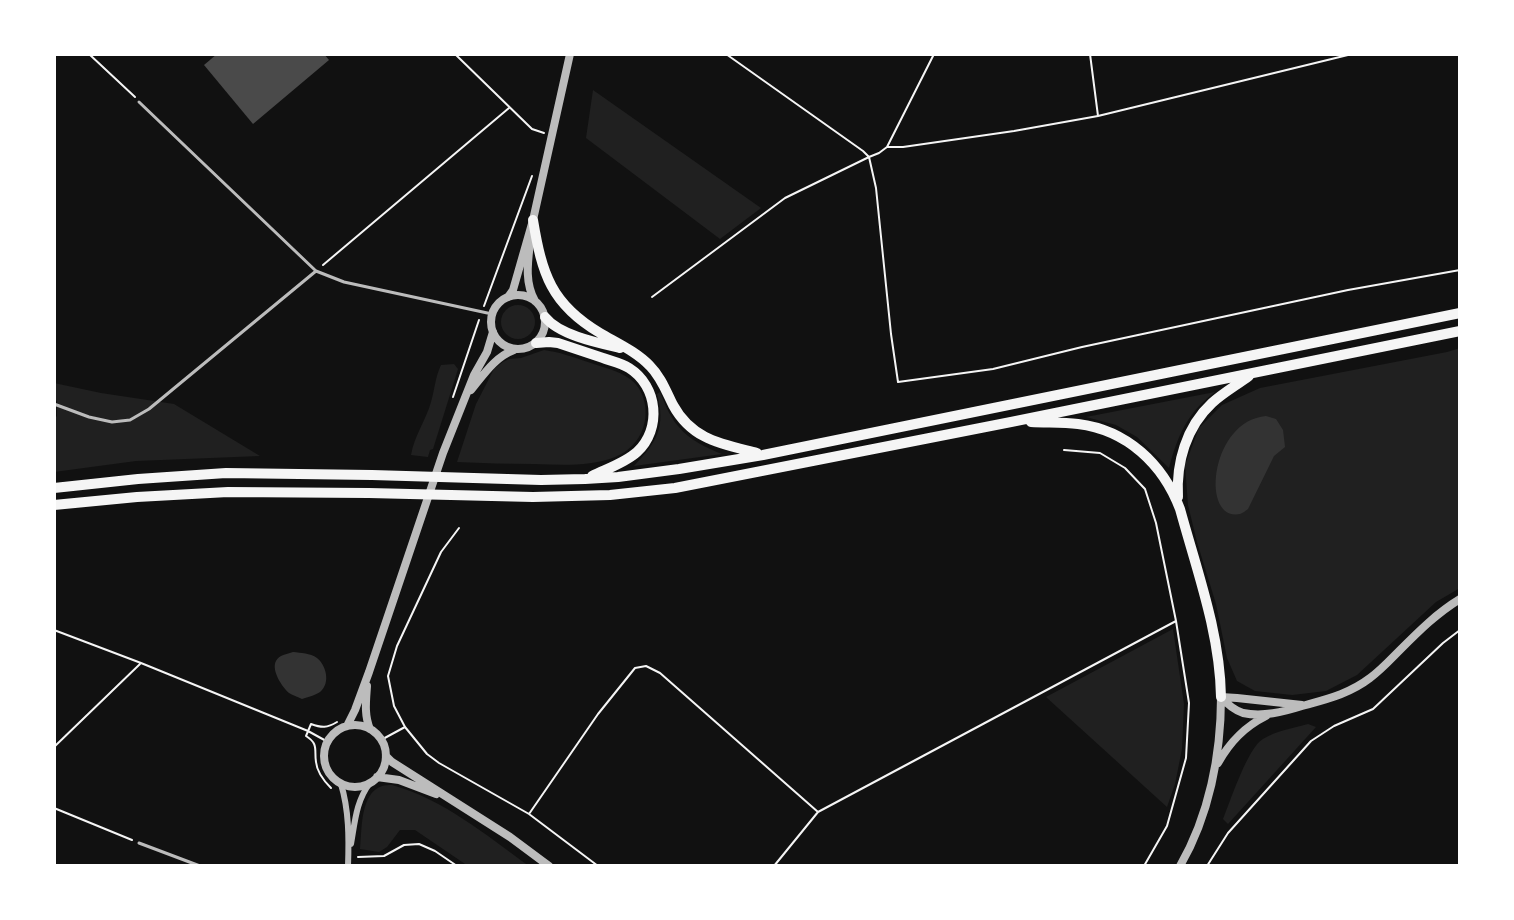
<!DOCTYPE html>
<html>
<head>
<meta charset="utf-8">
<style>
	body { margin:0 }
	#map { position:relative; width:1514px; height:920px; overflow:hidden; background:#111; font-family:Barlow,sans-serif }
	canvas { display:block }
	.frame { position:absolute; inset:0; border:56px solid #fff; pointer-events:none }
</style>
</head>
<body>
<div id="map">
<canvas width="1514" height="920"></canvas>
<div class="frame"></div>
</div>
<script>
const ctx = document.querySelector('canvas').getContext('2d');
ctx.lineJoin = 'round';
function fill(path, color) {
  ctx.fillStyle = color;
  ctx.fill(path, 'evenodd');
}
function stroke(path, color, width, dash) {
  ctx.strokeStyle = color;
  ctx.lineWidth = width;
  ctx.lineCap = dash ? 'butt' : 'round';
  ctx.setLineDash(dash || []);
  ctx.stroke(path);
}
const green = new Path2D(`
	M 593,90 L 761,208 L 720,239 L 586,138 Z
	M501 322a17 17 0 1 1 34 0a17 17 0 1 1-34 0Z
	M 1460,348 L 1460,588 L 1436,602 L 1357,675 L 1326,691 L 1292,695 L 1255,691 L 1237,681 L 1227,658 L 1216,604 L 1197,542 L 1188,505 L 1185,465 L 1199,428 L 1222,405 L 1260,388 L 1447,352 Z
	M 544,350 C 559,352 573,357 588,362 C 601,367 618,370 630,379 C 645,390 649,412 643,428 C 639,441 628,452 615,457 C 589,467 561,465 534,464 C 508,464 483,463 457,462 L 476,404 L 494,369 L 503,362 L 509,359 L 521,358 Z
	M 454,364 L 458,369 L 433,449 L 430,450 L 428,457 L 411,455 C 414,436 426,420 431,402 C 435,388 435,378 441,365 Z
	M 54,383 L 101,393 L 174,404 L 260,456 L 136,461 L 54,472 L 54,419 L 57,416 L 57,401 L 54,399 Z
	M 660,392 C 665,404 670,417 678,426 C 689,440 707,448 722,454 L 634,466 C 657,442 666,427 657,394 Z
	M 1215,392 C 1187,413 1178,435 1169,468 L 1137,437 L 1116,425 L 1086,417 Z
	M 1173,629 L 1184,704 L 1182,749 L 1175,784 L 1167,807 L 1046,697 Z
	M 1308,724 L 1316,727 L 1228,824 L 1223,819 C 1230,802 1248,747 1263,739 C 1276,731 1293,728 1308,724 Z
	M 392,785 C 443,799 486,835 529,866 L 468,866 L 415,830 L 400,830 L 387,847 L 379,852 L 360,849 C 362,830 360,793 382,786 C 385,785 388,785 392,785 Z`);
const water = new Path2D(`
	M 1266,416 L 1276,419 L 1283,430 L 1285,447 L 1274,456 L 1248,509 C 1245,511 1243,513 1240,514 C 1200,522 1210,421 1266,416 Z
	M 293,652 C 301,653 310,653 317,658 C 326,665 331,683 320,692 C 316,695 308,697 302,699 C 298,697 292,695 289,693 C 282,687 271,670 276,661 C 279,655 287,654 293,652 Z`);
const building = new Path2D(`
	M 217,54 L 324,54 L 329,60 L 253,124 L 204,65 Z`);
const path = new Path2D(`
	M 89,54 L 135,97
	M 455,54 L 532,129 L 544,133
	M 726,54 L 863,151 L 869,157 L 879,153 L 887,147 L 934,54
	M 1090,54 L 1098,116
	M 887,147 L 903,147 L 1014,131 L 1098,116 L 1352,54
	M 323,265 L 509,108
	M 652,297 L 785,198 L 869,157 L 876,188 L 891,334 L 898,382 L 993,369 L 1082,347 L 1348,290 L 1460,270
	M 484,306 L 532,176
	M 453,397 L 479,320
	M 1064,450 L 1100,453 L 1125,468 L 1145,489 L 1156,523 L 1176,621 L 1189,703 L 1186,758 L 1167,826 L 1144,866
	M 459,528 L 441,552 L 397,646 L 388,676 L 394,706 L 405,727 L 427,754 L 439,763 L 529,814 L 598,866
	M 54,630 L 141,663 L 308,731 L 328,742
	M 381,740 L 405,727
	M 54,747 L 140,664
	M 331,788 C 324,781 317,773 316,762 C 314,750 319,744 306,736 L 311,724 C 322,728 327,728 337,722
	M 54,808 L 132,840
	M 529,814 L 598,714 L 635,668 L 646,666 L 660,673 L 818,812
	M 358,857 L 384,856 L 404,845 L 419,844 L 435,851 L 457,866
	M 774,866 L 818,812 L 1176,621
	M 1207,866 L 1228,833 L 1311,741 L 1334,726 L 1373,709 L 1443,643 L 1460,630`);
const service = new Path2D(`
	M 139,102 L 316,271 L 344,282 L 492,314
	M 54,404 L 89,417 L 112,422 L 130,420 L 149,409 L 316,271
	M 139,843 L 200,866`);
const minor = new Path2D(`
	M 341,784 C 349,810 349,839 348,866
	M 351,844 C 355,822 356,801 370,783`);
const tertiary = new Path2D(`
	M 531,234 C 529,256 523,280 535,301
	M491 322a27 27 0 1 1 54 0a27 27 0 1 1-54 0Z
	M 508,297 L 513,290 L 533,220 L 570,54
	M 471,390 C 484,374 495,357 514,350
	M 367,686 C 366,701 364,715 370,729
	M 1221,697 C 1227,704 1234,710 1243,713 C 1263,717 1283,712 1302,706 C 1327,699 1349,694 1370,678 C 1381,670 1390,660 1400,650 C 1419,631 1437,613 1460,599
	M 1221,697 L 1237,698 L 1302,705
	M324 756a31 31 0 1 1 62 0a31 31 0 1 1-62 0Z
	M 347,726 L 355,710 L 369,672 L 443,453 L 474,375 L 487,352 L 493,332
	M 386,756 L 392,762 L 510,837 L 549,866
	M 1218,763 C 1230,742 1244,727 1266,716
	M 377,777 L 399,780 L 436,794
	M 1180,866 C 1209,816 1221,755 1221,697`);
const trunk = new Path2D(`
	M 533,220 C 542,274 551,304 600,333 C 617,343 637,352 650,366 C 661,377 666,391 673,405 C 692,440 722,444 757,453
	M 545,317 C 559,335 598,343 620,348
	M 536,343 L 549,342 L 558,343 C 573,348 588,353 603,358 C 611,361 621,363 629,368 C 658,386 662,429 637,452 C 625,463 606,469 592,476
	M 1031,422 C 1046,423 1062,422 1078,424 C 1127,430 1163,464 1180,509 C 1197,571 1220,633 1221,697
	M 54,488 L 138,479 L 226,473 L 372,475 L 541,480 L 585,479 L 618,477 L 679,469 L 763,455 L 1460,313
	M 1178,497 C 1176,463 1186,427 1212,403 C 1223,393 1237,385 1249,376
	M 54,505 L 137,497 L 228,492 L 369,493 L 533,497 L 610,495 L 675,488 L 1011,422 L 1460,331`);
fill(green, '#202020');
fill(water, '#333');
fill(building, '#4a4a4a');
stroke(path, '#f5f5f5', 2);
stroke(service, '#bcbcbc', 3);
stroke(minor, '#bcbcbc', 6);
stroke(tertiary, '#bcbcbc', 8);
stroke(trunk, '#f5f5f5', 10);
</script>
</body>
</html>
